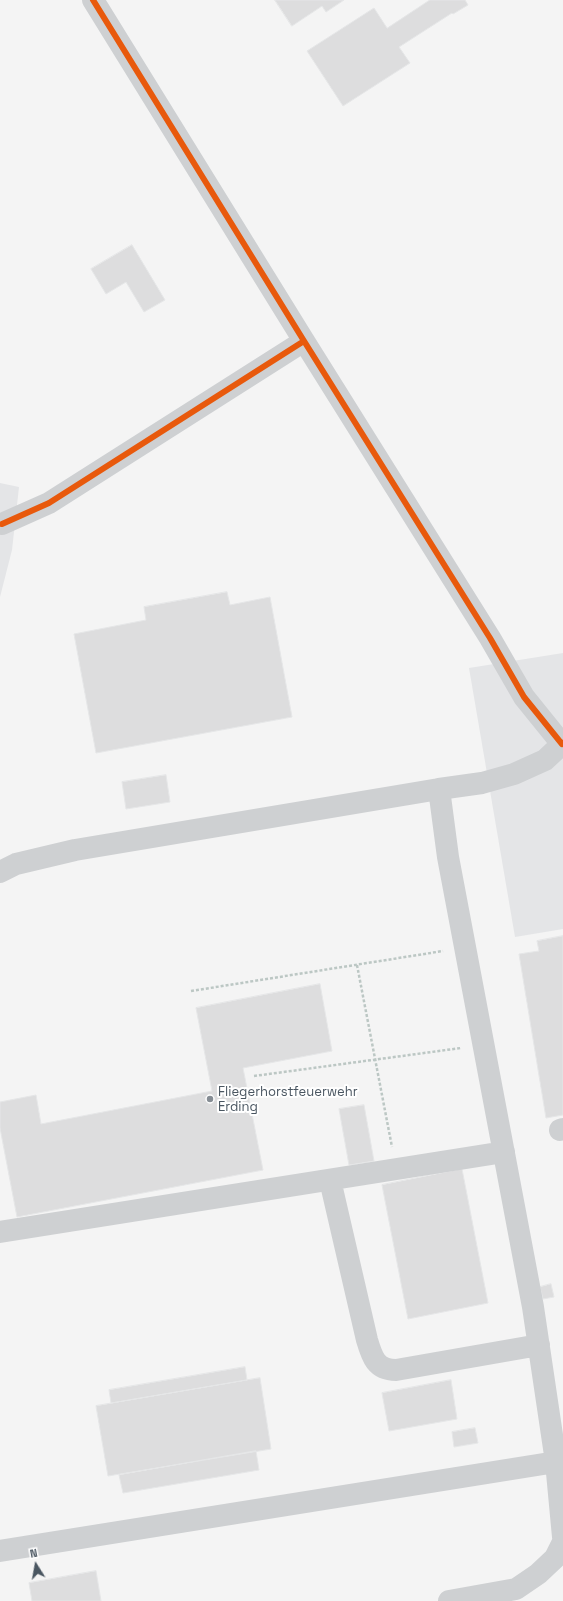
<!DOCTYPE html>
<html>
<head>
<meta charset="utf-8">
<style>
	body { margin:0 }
	#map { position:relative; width:563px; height:1601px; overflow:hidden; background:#f4f4f4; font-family:"Space Grotesk",sans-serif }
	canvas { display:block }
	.north { position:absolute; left:16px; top:1545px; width:40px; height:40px; -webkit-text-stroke:3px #fff; paint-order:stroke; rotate:349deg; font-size:11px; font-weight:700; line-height:16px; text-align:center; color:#4a5661 }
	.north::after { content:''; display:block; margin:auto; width:14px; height:18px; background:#4a5661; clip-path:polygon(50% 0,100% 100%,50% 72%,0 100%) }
</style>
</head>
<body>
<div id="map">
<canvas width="563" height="1601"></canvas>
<div class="north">N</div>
</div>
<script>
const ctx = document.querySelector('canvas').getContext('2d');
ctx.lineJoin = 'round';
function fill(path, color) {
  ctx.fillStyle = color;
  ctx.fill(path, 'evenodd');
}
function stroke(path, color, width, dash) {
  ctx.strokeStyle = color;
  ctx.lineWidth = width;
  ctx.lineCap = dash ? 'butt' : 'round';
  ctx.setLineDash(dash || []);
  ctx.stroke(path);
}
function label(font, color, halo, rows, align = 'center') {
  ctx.font = font + ' "Space Grotesk",sans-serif';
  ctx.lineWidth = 4;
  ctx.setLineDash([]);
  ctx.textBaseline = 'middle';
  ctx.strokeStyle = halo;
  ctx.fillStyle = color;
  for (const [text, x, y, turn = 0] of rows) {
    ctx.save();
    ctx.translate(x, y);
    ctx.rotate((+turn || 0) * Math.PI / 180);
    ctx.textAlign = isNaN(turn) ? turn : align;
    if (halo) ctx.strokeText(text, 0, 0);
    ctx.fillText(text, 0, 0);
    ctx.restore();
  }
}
const airport = new Path2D(`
	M 0,483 L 19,487 L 12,550 L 0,597 Z
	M 563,653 L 563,929 L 515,937 L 469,668 Z`);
const building = new Path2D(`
	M 275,0 L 344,0 L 326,12 L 322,6 L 292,26 Z
	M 430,0 L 465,0 L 468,5 L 453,14 L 452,13 L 399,47 L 410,63 L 343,106 L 307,51 L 374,8 L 387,28 Z
	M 132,245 L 165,300 L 144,312 L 126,282 L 106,294 L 91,269 Z
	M 227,592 L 230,605 L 270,597 L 292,717 L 96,753 L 74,634 L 146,620 L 144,607 Z
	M 166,775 L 170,802 L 126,809 L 122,782 Z
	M 563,936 L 563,1115 L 546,1118 L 519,954 L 539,951 L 537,941 Z
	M 320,984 L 332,1051 L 243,1068 L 263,1170 L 17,1217 L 0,1128 L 0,1102 L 36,1095 L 41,1124 L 212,1091 L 196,1008 Z
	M 364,1105 L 374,1161 L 349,1165 L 339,1109 Z
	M 462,1169 L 488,1303 L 408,1319 L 382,1185 Z
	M 551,1284 L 554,1297 L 543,1299 L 540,1287 Z
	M 245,1367 L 247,1380 L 111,1403 L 109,1390 Z
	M 260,1378 L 271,1449 L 108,1476 L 96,1406 Z
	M 451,1380 L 457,1419 L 389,1431 L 382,1393 Z
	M 475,1428 L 478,1443 L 454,1447 L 452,1432 Z
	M 256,1451 L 259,1470 L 123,1493 L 119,1475 Z
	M 96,1571 L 101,1601 L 32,1601 L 29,1583 Z`);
const path = new Path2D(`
	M 357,965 L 392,1147
	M 191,991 L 443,951
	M 254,1076 L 461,1048`);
const minor = new Path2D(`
	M 93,0 L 304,341 L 490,638 L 524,697 L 562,744 L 563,743
	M 2,524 L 49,503 L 304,341
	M 439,789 L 482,783 L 514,774 L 545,760 L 562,744
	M 0,872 L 16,864 L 75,850 L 439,789 L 448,857 L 533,1307 L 556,1462 L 563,1461
	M 560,1130 L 563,1129
	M 330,1180 L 367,1340 C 372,1357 376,1370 396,1370 L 539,1345
	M 0,1232 L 504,1152
	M 0,1551 L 556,1462 L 563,1537
	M 449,1601 L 516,1589 L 538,1574 L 555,1558 L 563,1542`);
const cycleway = new Path2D(`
	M 93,0 L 304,341 L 490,638 L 524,697 L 562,744 L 563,743
	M 2,524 L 49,503 L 304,341`);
const markers = [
	[210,1099,4,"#868d94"]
];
const poiNames = [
	["Fliegerhorstfeuerwehr",218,1092],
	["Erding",218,1107]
];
fill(airport, '#e4e5e7');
fill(building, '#ddddde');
stroke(building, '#e5e6e7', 1);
stroke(path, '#bcc7c4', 2.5, [3, 2]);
stroke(minor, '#ced0d2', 22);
stroke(cycleway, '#e8590c', 6);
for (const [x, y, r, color] of markers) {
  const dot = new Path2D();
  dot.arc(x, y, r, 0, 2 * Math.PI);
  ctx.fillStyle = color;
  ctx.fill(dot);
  stroke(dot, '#fff', 1.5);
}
label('13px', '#4a5661', '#fff', poiNames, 'left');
</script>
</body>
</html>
